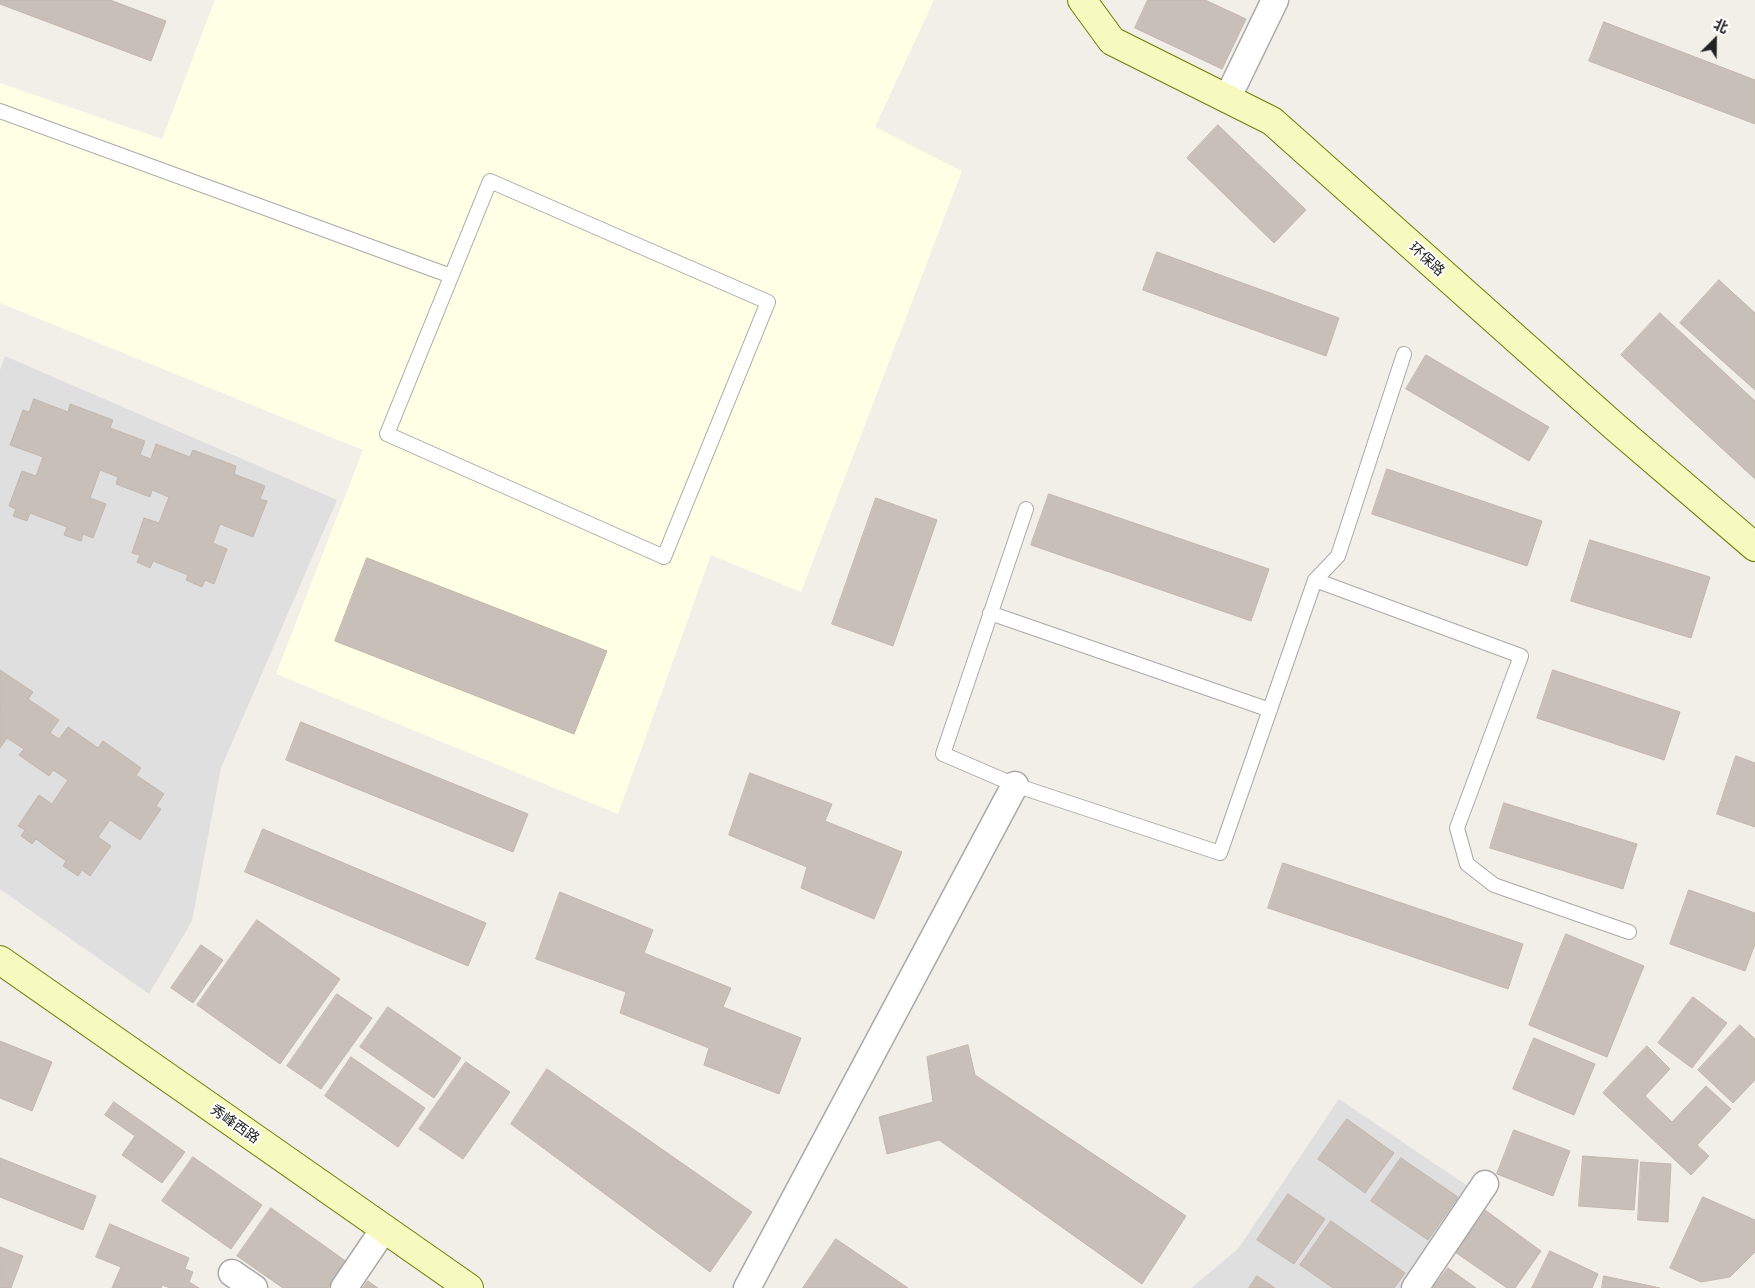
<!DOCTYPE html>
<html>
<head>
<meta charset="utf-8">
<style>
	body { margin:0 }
	#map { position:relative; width:1755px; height:1288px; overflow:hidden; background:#f2efe9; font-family:"Exo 2","Noto Sans SC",sans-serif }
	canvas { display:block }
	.north { position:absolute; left:1690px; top:15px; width:50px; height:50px; -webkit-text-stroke:4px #fff; paint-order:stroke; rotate:23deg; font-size:14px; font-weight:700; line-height:20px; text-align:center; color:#222 }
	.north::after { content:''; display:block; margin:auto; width:18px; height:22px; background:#222; clip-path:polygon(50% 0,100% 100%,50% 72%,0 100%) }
</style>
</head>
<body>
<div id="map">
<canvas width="1755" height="1288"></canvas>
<div class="north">北</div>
</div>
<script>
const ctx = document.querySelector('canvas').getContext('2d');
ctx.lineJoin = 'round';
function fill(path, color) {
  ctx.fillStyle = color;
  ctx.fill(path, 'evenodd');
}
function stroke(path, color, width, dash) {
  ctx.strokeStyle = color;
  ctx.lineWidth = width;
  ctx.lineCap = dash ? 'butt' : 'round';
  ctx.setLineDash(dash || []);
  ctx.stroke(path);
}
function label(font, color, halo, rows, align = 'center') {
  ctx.font = font + ' "Exo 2","Noto Sans SC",sans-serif';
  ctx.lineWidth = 4;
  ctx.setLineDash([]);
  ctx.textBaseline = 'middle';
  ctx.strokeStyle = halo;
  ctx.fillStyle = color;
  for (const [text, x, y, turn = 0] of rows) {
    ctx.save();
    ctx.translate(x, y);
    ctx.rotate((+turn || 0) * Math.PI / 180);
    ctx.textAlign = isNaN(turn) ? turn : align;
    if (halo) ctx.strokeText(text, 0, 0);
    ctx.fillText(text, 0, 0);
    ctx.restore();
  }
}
const residential = new Path2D(`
	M 5,356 L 337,500 L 221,768 L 192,921 L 149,994 L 0,889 L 0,370 Z
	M 1339,1099 L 1472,1189 L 1406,1288 L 1191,1288 L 1238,1249 Z`);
const education = new Path2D(`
	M 215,0 L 934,0 L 875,127 L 962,171 L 801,592 L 711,555 L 618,814 L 276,674 L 363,450 L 0,303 L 0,83 L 162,139 Z`);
const building = new Path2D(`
	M 0,0 L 110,0 L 166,21 L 151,61 L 0,4 Z
	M 1148,0 L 1205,0 L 1246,19 L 1222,69 L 1135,28 Z
	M 1604,22 L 1755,80 L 1755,124 L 1589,61 Z
	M 1218,125 L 1306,210 L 1274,243 L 1187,158 Z
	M 1157,252 L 1339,318 L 1326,356 L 1143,290 Z
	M 1719,280 L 1755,313 L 1755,390 L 1680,323 Z
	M 1660,313 L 1755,401 L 1755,479 L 1621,355 Z
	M 1426,355 L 1549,427 L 1529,461 L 1406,389 Z
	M 34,399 L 68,412 L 70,404 L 113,420 L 110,428 L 145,441 L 140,455 L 151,459 L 156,444 L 190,457 L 193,450 L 236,466 L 234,474 L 265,486 L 260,499 L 267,501 L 253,537 L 220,524 L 213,543 L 227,549 L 214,584 L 205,580 L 202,587 L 186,580 L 188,575 L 153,561 L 150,568 L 137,562 L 140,555 L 132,553 L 144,518 L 159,523 L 169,497 L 152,490 L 150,497 L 116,484 L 118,477 L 100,470 L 90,498 L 106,504 L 93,538 L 83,534 L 81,541 L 64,535 L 67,527 L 30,513 L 27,521 L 13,516 L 16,509 L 9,506 L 22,471 L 36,476 L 43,457 L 10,445 L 23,410 L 29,412 Z
	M 1387,469 L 1542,521 L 1527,566 L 1372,514 Z
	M 1049,494 L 1269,569 L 1251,621 L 1031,545 Z
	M 876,498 L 937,520 L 893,646 L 832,624 Z
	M 1590,540 L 1710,577 L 1691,638 L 1571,601 Z
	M 367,558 L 607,651 L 574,734 L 335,641 Z
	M 0,670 L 33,692 L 28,699 L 59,720 L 50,733 L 59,739 L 68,727 L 98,748 L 103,741 L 141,768 L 136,775 L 164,794 L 156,806 L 161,809 L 140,840 L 110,820 L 98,837 L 111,846 L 90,876 L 82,870 L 78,876 L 63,866 L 66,861 L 36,839 L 32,844 L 21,836 L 25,830 L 18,826 L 39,795 L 52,804 L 68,780 L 53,770 L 49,776 L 19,755 L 24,749 L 7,738 L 0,748 Z
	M 1553,670 L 1680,712 L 1664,760 L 1537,718 Z
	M 301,722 L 528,814 L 513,852 L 286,760 Z
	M 1736,756 L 1755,763 L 1755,827 L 1717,814 Z
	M 750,773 L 832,804 L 825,821 L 902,852 L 874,919 L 801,888 L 807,867 L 729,835 Z
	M 1504,803 L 1637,844 L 1623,889 L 1490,848 Z
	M 263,829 L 486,923 L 468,966 L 245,872 Z
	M 1283,863 L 1523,944 L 1508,989 L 1268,908 Z
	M 1689,890 L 1755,913 L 1755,944 L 1745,971 L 1670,944 Z
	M 560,892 L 653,930 L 644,953 L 731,988 L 723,1007 L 801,1038 L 779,1094 L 704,1065 L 709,1048 L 620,1013 L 626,992 L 536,959 Z
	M 257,920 L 340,979 L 280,1064 L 197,1005 Z
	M 1566,934 L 1644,966 L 1607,1057 L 1529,1025 Z
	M 201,945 L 223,960 L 193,1003 L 171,988 Z
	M 337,994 L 372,1018 L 321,1089 L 287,1066 Z
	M 1693,997 L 1727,1023 L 1692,1068 L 1658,1043 Z
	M 388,1007 L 461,1058 L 434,1098 L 360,1047 Z
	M 1740,1025 L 1755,1039 L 1755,1080 L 1733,1103 L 1698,1070 Z
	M 1534,1038 L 1595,1064 L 1574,1115 L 1513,1089 Z
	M 0,1041 L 52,1062 L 32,1111 L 0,1098 Z
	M 968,1045 L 975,1075 L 1186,1216 L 1142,1284 L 939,1140 L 887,1154 L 879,1117 L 933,1102 L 927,1057 Z
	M 1647,1046 L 1670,1069 L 1645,1096 L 1672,1122 L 1706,1086 L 1731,1109 L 1697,1145 L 1709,1156 L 1691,1175 L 1603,1093 Z
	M 351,1057 L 425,1108 L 398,1147 L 325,1096 Z
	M 466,1062 L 510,1092 L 463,1159 L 419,1129 Z
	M 547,1069 L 752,1212 L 710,1272 L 511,1124 Z
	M 114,1102 L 185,1152 L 162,1183 L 122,1155 L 135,1136 L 105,1115 Z
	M 1347,1119 L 1394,1153 L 1365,1193 L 1318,1159 Z
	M 1514,1130 L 1570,1151 L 1553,1196 L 1497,1174 Z
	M 1583,1156 L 1638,1160 L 1634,1210 L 1579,1206 Z
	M 193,1157 L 262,1205 L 231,1249 L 162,1201 Z
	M 0,1158 L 96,1196 L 83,1230 L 0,1197 Z
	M 1401,1158 L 1458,1197 L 1428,1240 L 1371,1201 Z
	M 1641,1162 L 1671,1164 L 1668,1222 L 1638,1220 Z
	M 1288,1194 L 1325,1219 L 1294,1264 L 1257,1240 Z
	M 1703,1197 L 1755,1220 L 1755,1252 L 1730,1277 L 1701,1282 L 1670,1268 Z
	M 271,1208 L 347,1262 L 328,1288 L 283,1288 L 237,1256 Z
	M 1485,1210 L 1541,1251 L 1515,1288 L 1507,1288 L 1455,1252 Z
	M 1331,1221 L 1405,1273 L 1394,1288 L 1333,1288 L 1300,1265 Z
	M 110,1224 L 189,1258 L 185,1269 L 193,1272 L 189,1282 L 199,1288 L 170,1288 L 162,1285 L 161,1288 L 112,1288 L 121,1267 L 96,1257 Z
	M 836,1239 L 908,1288 L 803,1288 Z
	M 0,1247 L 23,1256 L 11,1288 L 0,1288 Z
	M 1550,1251 L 1598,1274 L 1592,1288 L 1532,1288 Z
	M 1448,1268 L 1476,1288 L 1433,1288 Z
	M 1257,1276 L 1275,1288 L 1249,1288 Z
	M 1604,1276 L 1660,1288 L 1602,1288 Z
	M 368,1281 L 378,1288 L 363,1288 Z`);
const lane = new Path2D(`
	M 0,111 L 451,276
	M 490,181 L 768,302 L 664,557 L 387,434 Z
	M 1026,509 L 943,754 L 1015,785 L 1220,853 L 1315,580 L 1338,556 L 1404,354
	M 1315,580 L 1521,656 L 1457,828 L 1467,864 L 1494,885 L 1629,932
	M 990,613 L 1270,710`);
const street = new Path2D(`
	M 1227,99 L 1275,0
	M 232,1273 L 254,1288
	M 344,1288 L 384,1229
	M 747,1288 L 1015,785
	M 1415,1288 L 1485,1184`);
const secondary = new Path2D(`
	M 1082,0 L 1112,41 L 1272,121 L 1614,426 L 1755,547
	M 0,960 L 469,1288`);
const streetNames = [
	["环保路",1427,259,42],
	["秀峰西路",235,1124,35]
];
fill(residential, '#e0dfdf');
fill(education, '#ffffe5');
fill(building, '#c7bfb8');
stroke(building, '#c4b6ab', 1);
stroke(lane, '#a9a9a9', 16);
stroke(street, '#a9a9a9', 29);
stroke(secondary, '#707d05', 30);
stroke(lane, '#fff', 14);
stroke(street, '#fff', 26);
stroke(secondary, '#f7fabf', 28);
label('14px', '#222', '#fff', streetNames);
</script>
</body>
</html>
